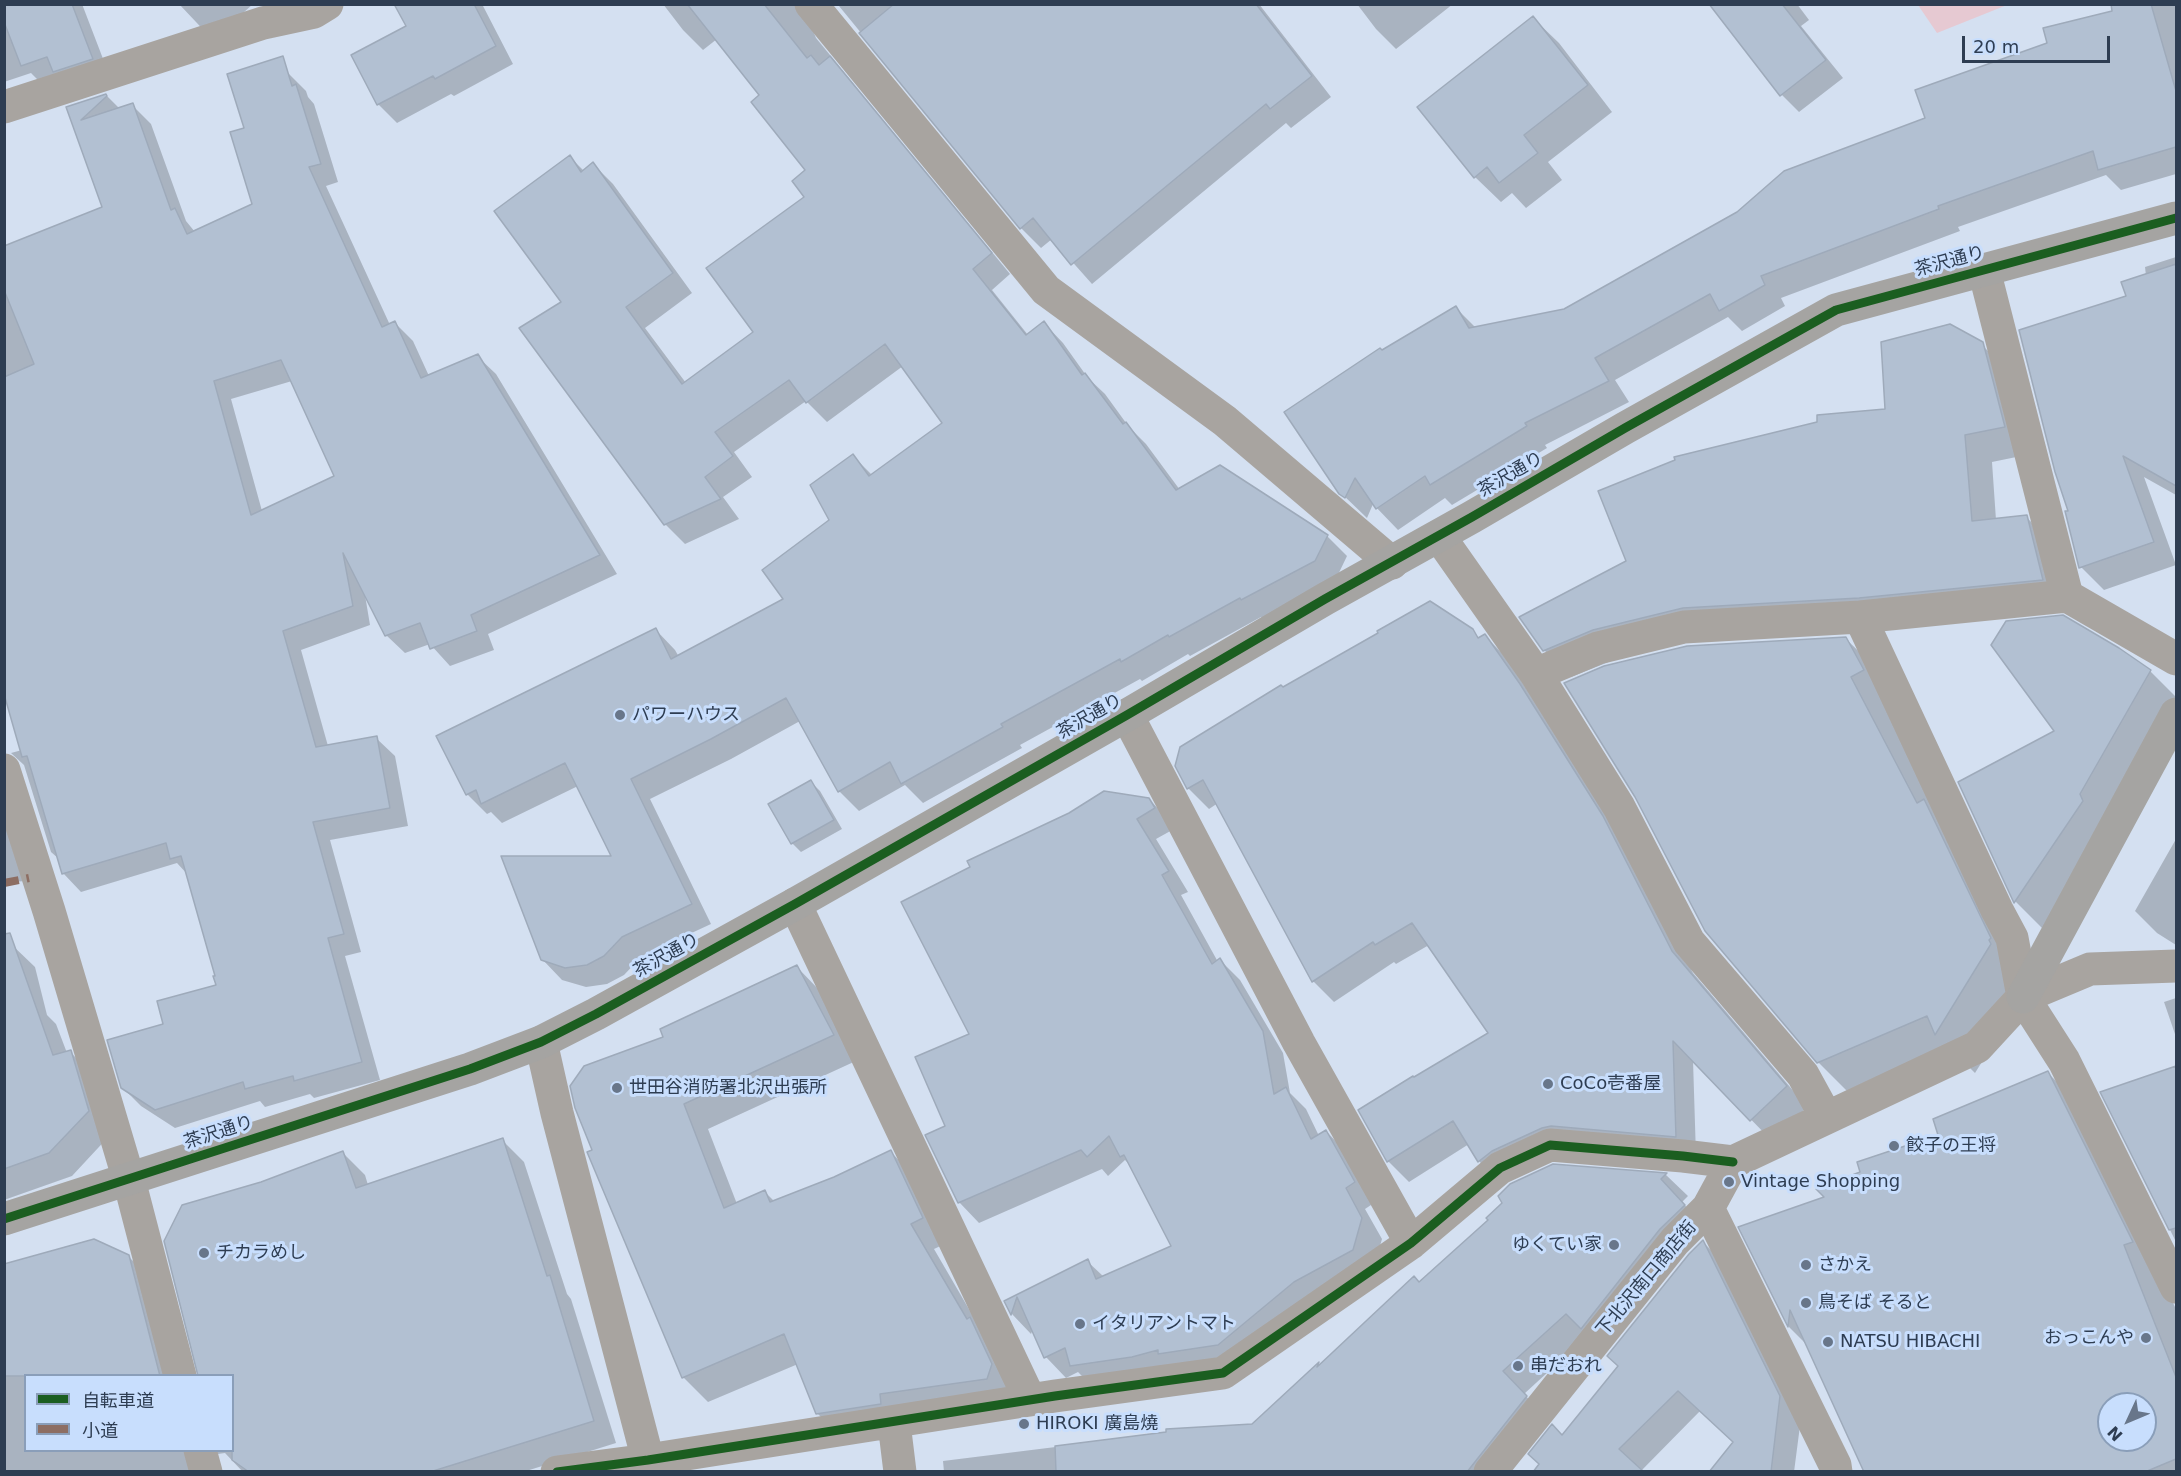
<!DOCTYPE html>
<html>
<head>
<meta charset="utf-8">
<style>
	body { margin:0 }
	#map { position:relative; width:2181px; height:1476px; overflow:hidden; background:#d4e0f1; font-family:"DejaVu Sans","Noto Sans JP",sans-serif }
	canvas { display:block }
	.frame { position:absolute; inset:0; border:6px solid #2e3d52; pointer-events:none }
	.legend { position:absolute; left:24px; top:1374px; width:210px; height:78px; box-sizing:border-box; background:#c8defd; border:2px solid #8a9eb9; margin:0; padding:8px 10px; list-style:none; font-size:18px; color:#2e3d52 }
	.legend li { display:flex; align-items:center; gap:12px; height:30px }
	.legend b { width:30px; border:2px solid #8a9eb9 }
	.north { position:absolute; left:2097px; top:1392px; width:60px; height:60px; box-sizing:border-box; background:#c8defd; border:2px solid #8a9eb9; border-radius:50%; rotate:226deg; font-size:16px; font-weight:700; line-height:24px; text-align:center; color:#2e3d52 }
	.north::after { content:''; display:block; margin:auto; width:21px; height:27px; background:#68768a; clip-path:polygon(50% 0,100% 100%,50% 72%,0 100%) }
	.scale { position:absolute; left:1962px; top:36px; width:148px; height:27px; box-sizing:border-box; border:3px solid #2e3d52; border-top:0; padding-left:8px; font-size:18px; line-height:21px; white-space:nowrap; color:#2e3d52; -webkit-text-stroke:4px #c8defd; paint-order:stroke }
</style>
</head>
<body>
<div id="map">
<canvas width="2181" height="1476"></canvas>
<div class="frame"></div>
<ul class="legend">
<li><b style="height:8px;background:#1b5e20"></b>自転車道</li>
<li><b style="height:8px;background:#8d6e63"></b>小道</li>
</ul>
<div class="north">N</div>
<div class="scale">20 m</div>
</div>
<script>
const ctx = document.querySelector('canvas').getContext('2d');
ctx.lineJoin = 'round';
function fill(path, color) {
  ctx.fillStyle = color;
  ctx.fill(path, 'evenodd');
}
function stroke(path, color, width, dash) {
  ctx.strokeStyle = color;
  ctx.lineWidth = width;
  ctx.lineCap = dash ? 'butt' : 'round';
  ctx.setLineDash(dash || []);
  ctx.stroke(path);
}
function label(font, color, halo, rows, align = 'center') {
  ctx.font = font + ' "DejaVu Sans","Noto Sans JP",sans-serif';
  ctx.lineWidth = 6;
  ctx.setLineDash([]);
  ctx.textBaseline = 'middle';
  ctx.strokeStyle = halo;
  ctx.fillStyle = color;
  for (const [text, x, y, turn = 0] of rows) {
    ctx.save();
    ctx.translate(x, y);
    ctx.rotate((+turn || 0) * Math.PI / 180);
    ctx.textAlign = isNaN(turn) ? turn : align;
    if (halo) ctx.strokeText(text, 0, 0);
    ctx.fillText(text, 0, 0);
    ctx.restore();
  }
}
const green = new Path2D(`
	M 1918,5 L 2007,5 L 1937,33 Z`);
const shadow = new Path2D(`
	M 4,4 L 82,4 L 110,77 L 41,83 L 31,73 L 4,82 Z
	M 179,4 L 253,4 L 213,40 Z
	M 413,4 L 482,4 L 513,64 L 454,96 L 451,94 L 397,123 L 379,105 L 353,55 L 408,27 Z
	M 663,4 L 1259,4 L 1331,97 L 1291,128 L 1286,123 L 1092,284 L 1052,239 L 1041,248 L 1021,228 L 839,6 L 829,5 L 812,28 L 816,38 L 1010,274 L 992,290 L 1028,335 L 1044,323 L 1063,343 L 1088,378 L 1105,394 L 1129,427 L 1146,444 L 1180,490 L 1327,536 L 1347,556 L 1335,581 L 1262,619 L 1261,617 L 1190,656 L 1188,654 L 1142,681 L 1140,679 L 1020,745 L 1022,748 L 923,803 L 905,785 L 859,811 L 839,791 L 800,721 L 731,759 L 650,799 L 711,924 L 642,956 L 624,975 L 607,984 L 586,987 L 562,980 L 542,959 L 613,857 L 578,786 L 502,823 L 491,812 L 487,814 L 467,794 L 656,630 L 675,650 L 679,657 L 786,599 L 831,521 L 853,456 L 872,475 L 944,423 L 903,366 L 827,422 L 806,401 L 734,452 L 752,477 L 723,497 L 739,519 L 685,544 L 665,524 L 563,303 L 570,157 L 584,171 L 593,164 L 613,184 L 692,293 L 645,328 L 686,383 L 756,332 L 807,197 L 807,170 L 762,96 L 717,39 L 703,50 L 683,30 Z
	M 1357,4 L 1453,4 L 1396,49 L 1376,29 Z
	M 1719,4 L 1797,4 L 1809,20 L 1801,26 L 1843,78 L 1799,112 L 1782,95 L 1719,15 Z
	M 2117,4 L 2176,4 L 2176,174 L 2121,190 L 2106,175 L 1958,227 L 1960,231 L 1781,298 L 1785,306 L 1742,331 L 1728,317 L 1615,380 L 1629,402 L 1545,445 L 1547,448 L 1452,505 L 1445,498 L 1398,530 L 1373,504 L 1367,518 L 1341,493 L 1382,352 L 1456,308 L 1476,328 L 1565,310 L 1927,119 L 2049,44 L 2114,12 Z
	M 1533,18 L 1559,43 L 1612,112 L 1548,162 L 1562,180 L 1526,208 L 1512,193 L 1501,202 L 1475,177 Z
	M 288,73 L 306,91 L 308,97 L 314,104 L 338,182 L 326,186 L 390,325 L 395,323 L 413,341 L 429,376 L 477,356 L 496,374 L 617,574 L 488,634 L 494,650 L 450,666 L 430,644 L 405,653 L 386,635 L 365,595 L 370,625 L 301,650 L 328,746 L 376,738 L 395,756 L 408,826 L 330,840 L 361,952 L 345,956 L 380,1080 L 314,1098 L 310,1094 L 265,1107 L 260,1101 L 175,1128 L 141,1106 L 122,1087 L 165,1025 L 218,986 L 188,875 L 177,863 L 81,892 L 63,873 L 59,859 L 51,852 L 24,765 L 11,753 L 22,750 L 4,662 L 4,247 L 104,208 L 67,108 L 106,95 L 120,109 L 132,105 L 151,124 L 186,221 L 195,232 L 254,205 L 246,129 ZM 292,381 L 336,477 L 262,511 L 231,399 Z
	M 2176,257 L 2176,495 L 2144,477 L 2176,565 L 2104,590 L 2081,567 L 2070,512 L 2127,297 L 2146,276 L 2145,267 Z
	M 1981,344 L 2008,371 L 2031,454 L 1992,462 L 1996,520 L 2026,517 L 2054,544 L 2070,606 L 1711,635 L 1621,657 L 1571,677 L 1544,650 L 1627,561 L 1886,411 Z
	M 1472,630 L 1480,639 L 1485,636 L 1506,657 L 1623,839 L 1693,973 L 1807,1107 L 1772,1141 L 1693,1060 L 1696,1156 L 1572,1146 L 1499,1182 L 1479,1161 L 1469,1144 L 1409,1182 L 1388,1161 L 1360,1110 L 1491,1034 L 1429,945 L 1396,964 L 1394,962 L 1334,1002 L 1313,981 L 1218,803 L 1209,809 L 1188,788 L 1283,689 Z
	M 1845,638 L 1886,678 L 2030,985 L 1975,1073 L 1961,1059 L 1858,1102 L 1818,1062 Z
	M 2150,671 L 2176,697 L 2176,714 L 2048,934 L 2016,902 L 1960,782 L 2056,732 Z
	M 4,773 L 35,880 L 4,883 Z
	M 811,782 L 820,791 L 842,829 L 801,852 L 792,843 Z
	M 1149,799 L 1169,820 L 1174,829 L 1156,839 L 1188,892 L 1181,895 L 1218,962 L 1220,960 L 1240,980 L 1283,1053 L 1290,1093 L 1306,1109 L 1319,1136 L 1326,1131 L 1346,1152 L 1374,1203 L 1365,1209 L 1382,1239 L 1373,1270 L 1239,1364 L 1092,1386 L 1078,1372 L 1066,1378 L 1046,1357 L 1033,1329 L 1031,1334 L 1012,1314 L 1006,1301 L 1087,1261 L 1104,1277 L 1173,1246 L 1133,1168 L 1125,1160 L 1108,1176 L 1102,1169 L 979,1223 L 959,1202 L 947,1126 L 971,1035 Z
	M 2176,839 L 2176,945 L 2157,933 L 2135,911 Z
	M 11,944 L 35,967 L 47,1015 L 56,1024 L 67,1053 L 70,1052 L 94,1075 L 111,1134 L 72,1176 L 4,1200 L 4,945 Z
	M 797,967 L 821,992 L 858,1060 L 708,1129 L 737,1204 L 765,1192 L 775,1202 L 834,1178 L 891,1152 L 915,1177 L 947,1243 L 934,1249 L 1016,1390 L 843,1439 L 818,1414 L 798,1364 L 708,1402 L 683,1377 L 593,1151 L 665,1038 Z
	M 2176,998 L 2176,1037 L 2164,1002 Z
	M 2176,1068 L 2176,1242 L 2102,1092 Z
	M 2048,1073 L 2070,1095 L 2175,1307 L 2176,1307 L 2176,1472 L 1866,1472 L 1808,1346 L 1789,1327 L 1740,1228 L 1827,1198 L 1862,1173 L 1940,1136 ZM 2109,1404 L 2145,1404 L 2145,1440 L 2109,1440 Z
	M 502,1140 L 524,1162 L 567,1294 L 571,1299 L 616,1443 L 523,1472 L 243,1472 L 225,1453 L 218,1454 L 213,1450 L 232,1450 L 261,1184 L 343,1153 L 365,1175 L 368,1185 Z
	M 1554,1166 L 1666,1175 L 1688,1196 L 1682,1202 L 1705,1228 L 1524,1394 L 1547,1419 L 1506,1472 L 944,1472 L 943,1461 L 1168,1433 L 1253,1425 L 1319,1364 L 1321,1366 L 1419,1284 Z
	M 1703,1242 L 1724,1263 L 1801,1418 L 1794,1472 L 1711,1472 L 1735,1443 L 1700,1411 L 1641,1471 L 1563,1437 L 1620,1366 Z
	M 128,1256 L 151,1279 L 176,1376 L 26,1376 L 26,1450 L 185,1450 L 190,1472 L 4,1472 L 4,1266 Z`);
const building = new Path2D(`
	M 4,4 L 72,4 L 93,59 L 53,72 L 47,57 L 21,66 L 4,22 Z
	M 394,4 L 474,4 L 496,46 L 435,79 L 433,76 L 377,105 L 351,55 L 406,26 Z
	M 687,4 L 764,4 L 807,58 L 811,55 L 819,65 L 830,56 L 992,253 L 973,269 L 1026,335 L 1044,321 L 1082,375 L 1085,373 L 1123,424 L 1126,422 L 1176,490 L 1220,465 L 1328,535 L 1315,561 L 1241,600 L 1240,598 L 1169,637 L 1168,635 L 1121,662 L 1120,659 L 1001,724 L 1003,727 L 901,784 L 890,762 L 838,792 L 786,698 L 711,739 L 631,779 L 692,904 L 622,937 L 604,956 L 587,965 L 565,968 L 541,960 L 501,856 L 611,856 L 565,763 L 481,804 L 476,790 L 466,795 L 436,736 L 656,628 L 671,659 L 783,599 L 762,570 L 829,520 L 810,485 L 853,454 L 869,476 L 942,423 L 885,344 L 806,403 L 789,380 L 715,432 L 733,456 L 705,477 L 721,499 L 664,525 L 519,328 L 561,302 L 494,211 L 570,155 L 581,172 L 593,162 L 673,273 L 626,307 L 682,384 L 753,332 L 706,268 L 804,197 L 792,181 L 805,170 L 751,102 L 759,95 Z
	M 894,4 L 1256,4 L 1312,76 L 1270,109 L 1266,104 L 1071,265 L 1033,218 L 1020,229 L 859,33 Z
	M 1709,4 L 1782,4 L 1826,60 L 1780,96 Z
	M 2111,4 L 2151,4 L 2176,91 L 2176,147 L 2098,170 L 2093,151 L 1938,206 L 1939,209 L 1761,276 L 1765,285 L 1719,311 L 1710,294 L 1595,358 L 1609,381 L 1525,423 L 1527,426 L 1430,485 L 1425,476 L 1376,509 L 1355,478 L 1345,498 L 1339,494 L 1284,412 L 1380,348 L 1382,350 L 1456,306 L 1469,328 L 1564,309 L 1737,212 L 1784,171 L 1925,118 L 1915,90 L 2047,43 L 2043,28 L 2112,11 Z
	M 1533,16 L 1588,85 L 1524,135 L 1538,153 L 1499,183 L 1487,167 L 1474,178 L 1417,107 Z
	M 283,56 L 292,86 L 296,84 L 321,164 L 309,167 L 382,327 L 395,321 L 421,378 L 478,354 L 600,555 L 471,615 L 477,631 L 430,649 L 420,623 L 385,636 L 343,553 L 353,606 L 283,631 L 316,747 L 377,736 L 390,808 L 313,822 L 344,934 L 328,938 L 362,1062 L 294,1081 L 293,1076 L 245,1089 L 243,1082 L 155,1110 L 121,1088 L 107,1040 L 163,1024 L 157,1001 L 216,985 L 213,976 L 215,976 L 181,856 L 170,859 L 166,843 L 62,874 L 27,756 L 22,757 L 4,694 L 4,377 L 34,364 L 4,290 L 4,246 L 102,207 L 66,107 L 106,94 L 107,96 L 81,120 L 133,103 L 171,210 L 175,208 L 187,234 L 252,204 L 230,132 L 244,128 L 227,74 ZM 281,360 L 334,476 L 251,515 L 214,381 Z
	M 2176,264 L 2176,486 L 2123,456 L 2154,542 L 2079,568 L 2065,511 L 2068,511 L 2055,472 L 2019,330 L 2126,296 L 2121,282 Z
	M 1950,324 L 1983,342 L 2005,427 L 1965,435 L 1972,521 L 2027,515 L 2043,580 L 1859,598 L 1683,608 L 1593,630 L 1543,651 L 1519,617 L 1626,561 L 1598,491 L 1675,460 L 1674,457 L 1817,422 L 1817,415 L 1885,409 L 1881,342 Z
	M 1430,601 L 1473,629 L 1478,638 L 1485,634 L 1520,684 L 1603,816 L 1672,951 L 1787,1086 L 1750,1121 L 1673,1041 L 1676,1137 L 1551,1126 L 1542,1128 L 1492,1151 L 1478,1162 L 1453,1121 L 1387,1162 L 1358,1110 L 1413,1076 L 1414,1077 L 1488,1033 L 1412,923 L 1375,945 L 1373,942 L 1312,982 L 1203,780 L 1187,789 L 1175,766 L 1180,747 L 1281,685 L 1283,687 L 1378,633 L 1377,631 Z
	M 2063,615 L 2119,648 L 2151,670 L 2080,794 L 2083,801 L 2014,903 L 1958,782 L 2054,731 L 1991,645 L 2006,621 Z
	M 1846,637 L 1864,670 L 1851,677 L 1917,803 L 1924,799 L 1991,938 L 1989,940 L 1991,944 L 1935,1035 L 1927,1016 L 1817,1063 L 1705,931 L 1635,797 L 1564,683 L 1604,666 L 1687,646 Z
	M 811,780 L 834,820 L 791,844 L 768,804 Z
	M 1104,791 L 1149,798 L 1155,808 L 1137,819 L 1169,871 L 1162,875 L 1212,964 L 1220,958 L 1263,1031 L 1274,1094 L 1286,1087 L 1311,1139 L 1326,1130 L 1355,1182 L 1346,1188 L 1362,1218 L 1353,1250 L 1294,1282 L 1218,1345 L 1158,1354 L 1158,1350 L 1132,1357 L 1070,1366 L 1065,1348 L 1044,1358 L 1017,1297 L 1011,1315 L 1004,1301 L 1088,1259 L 1096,1279 L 1171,1246 L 1124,1155 L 1120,1157 L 1109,1136 L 1087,1157 L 1081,1150 L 958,1203 L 925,1135 L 945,1126 L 915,1057 L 969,1034 L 901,902 L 970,867 L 967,861 L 1069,813 Z
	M 10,933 L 53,1055 L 71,1050 L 89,1111 L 49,1153 L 4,1169 L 4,934 Z
	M 797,965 L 834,1035 L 684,1104 L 724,1208 L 765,1190 L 770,1202 L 834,1177 L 891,1150 L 923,1218 L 911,1224 L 967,1319 L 970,1317 L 992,1364 L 987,1379 L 880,1394 L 881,1404 L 816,1414 L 784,1334 L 682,1378 L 587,1152 L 592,1150 L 575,1108 L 570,1086 L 584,1066 L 663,1037 L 660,1029 Z
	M 2176,1066 L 2176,1228 L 2169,1230 L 2100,1092 Z
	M 2048,1071 L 2133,1242 L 2124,1245 L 2176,1377 L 2176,1459 L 2145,1472 L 1864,1472 L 1790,1310 L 1788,1327 L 1738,1227 L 1824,1197 L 1816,1189 L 1860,1172 L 1857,1162 L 1938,1135 L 1933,1119 ZM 2109,1404 L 2145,1404 L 2145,1440 L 2109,1440 Z
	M 503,1138 L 547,1276 L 550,1275 L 594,1421 L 430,1472 L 249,1472 L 232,1460 L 232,1376 L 198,1376 L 164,1241 L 182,1205 L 261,1182 L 343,1151 L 356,1188 Z
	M 1553,1164 L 1667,1173 L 1661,1179 L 1685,1205 L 1660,1229 L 1581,1329 L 1566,1314 L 1503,1371 L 1527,1396 L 1467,1472 L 1056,1472 L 1055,1446 L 1166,1432 L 1166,1429 L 1252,1424 L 1319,1362 L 1317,1367 L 1414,1276 L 1419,1282 L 1488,1220 L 1486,1218 L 1502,1203 L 1498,1196 L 1510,1184 Z
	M 94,1239 L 129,1255 L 160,1376 L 4,1376 L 4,1264 Z
	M 1703,1240 L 1780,1396 L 1771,1472 L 1709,1472 L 1733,1442 L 1678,1391 L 1619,1449 L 1644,1472 L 1533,1472 L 1539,1464 L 1528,1454 L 1552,1424 L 1562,1435 L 1618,1366 L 1607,1356 L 1689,1254 Z`);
const street = new Path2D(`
	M 811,4 L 1046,290 L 1225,421 L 1392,563
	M 4,107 L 263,23 L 314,12 L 327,4
	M 1984,270 L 2067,596 L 2176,659
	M 1439,536 L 1536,674 L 1619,807 L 1689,942 L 1803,1075 L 1826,1117
	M 1860,617 L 1997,910 L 2012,938 L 2023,997 L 2064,1061 L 2176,1287
	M 1536,674 L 1598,648 L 1684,627 L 1860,617 L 2067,596
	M 1127,715 L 1299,1043 L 1411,1243
	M 4,770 L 49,911 L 129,1180 L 180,1376
	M 795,904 L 1030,1400
	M 541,1042 L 557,1113 L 648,1460
	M 1708,1208 L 1835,1465 L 1836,1472
	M 894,1423 L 900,1472
	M 200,1450 L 206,1472
	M 557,1472 L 648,1460 L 1055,1396 L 1223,1373 L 1411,1243 L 1500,1168 L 1550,1145 L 1683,1156 L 1733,1162
	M 1490,1472 L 1675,1241 L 1708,1208 L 1733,1162 L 1977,1047 L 2023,997 L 2090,969 L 2176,966`);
const secondary = new Path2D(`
	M 2023,997 L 2176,714
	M 4,1219 L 470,1069 L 541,1042 L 596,1014 L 795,904 L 1127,715 L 1325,599 L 1472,517 L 1625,428 L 1836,310 L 2176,218`);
const quiet = new Path2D(`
	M 4,883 L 29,878`);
const cycleway = new Path2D(`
	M 4,1219 L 470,1069 L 541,1042 L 596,1014 L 795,904 L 1127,715 L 1325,599 L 1472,517 L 1625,428 L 1836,310 L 2176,218
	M 557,1472 L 648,1460 L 1055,1396 L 1223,1373 L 1411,1243 L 1500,1168 L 1550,1145 L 1683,1156 L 1733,1162`);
const markers = [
	[620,715,6,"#68768a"],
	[1548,1084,6,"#68768a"],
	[617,1088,6,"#68768a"],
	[1894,1146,6,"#68768a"],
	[1729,1182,6,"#68768a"],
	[1614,1245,6,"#68768a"],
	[204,1253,6,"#68768a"],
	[1806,1265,6,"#68768a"],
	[1806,1303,6,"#68768a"],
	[1080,1324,6,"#68768a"],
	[2146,1338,6,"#68768a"],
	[1828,1342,6,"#68768a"],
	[1518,1366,6,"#68768a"],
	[1024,1424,6,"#68768a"]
];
const streetNames = [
	["茶沢通り",1950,262,-15],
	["茶沢通り",1511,475,-30],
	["茶沢通り",1090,717,-30],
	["茶沢通り",667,956,-29],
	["茶沢通り",219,1133,-18],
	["下北沢南口商店街",1647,1279,-50]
];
const poiNames = [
	["パワーハウス",632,715],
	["CoCo壱番屋",1560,1084],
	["世田谷消防署北沢出張所",629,1088],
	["餃子の王将",1906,1146],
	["Vintage Shopping",1741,1182],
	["ゆくてい家",1602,1245,"right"],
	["チカラめし",216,1253],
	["さかえ",1818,1265],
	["鳥そば そると",1818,1303],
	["イタリアントマト",1092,1324],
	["おっこんや",2134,1338,"right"],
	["NATSU HIBACHI",1840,1342],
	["串だおれ",1530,1366],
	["HIROKI 廣島燒",1036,1424]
];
fill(green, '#e6c9d2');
fill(shadow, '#0003');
fill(building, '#b2c0d2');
stroke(building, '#9eaaba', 1.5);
stroke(street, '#a8a4a0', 33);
stroke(secondary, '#a5a4a2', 33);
stroke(quiet, '#8d6e63', 8, [15, 8]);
stroke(cycleway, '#1b5e20', 9);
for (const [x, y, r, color] of markers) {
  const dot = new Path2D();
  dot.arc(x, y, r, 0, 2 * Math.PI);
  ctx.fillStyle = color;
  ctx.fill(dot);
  stroke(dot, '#c8defd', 2);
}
label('18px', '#2e3d52', '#c8defd', streetNames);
label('18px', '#2e3d52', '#c8defd', poiNames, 'left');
</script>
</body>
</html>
